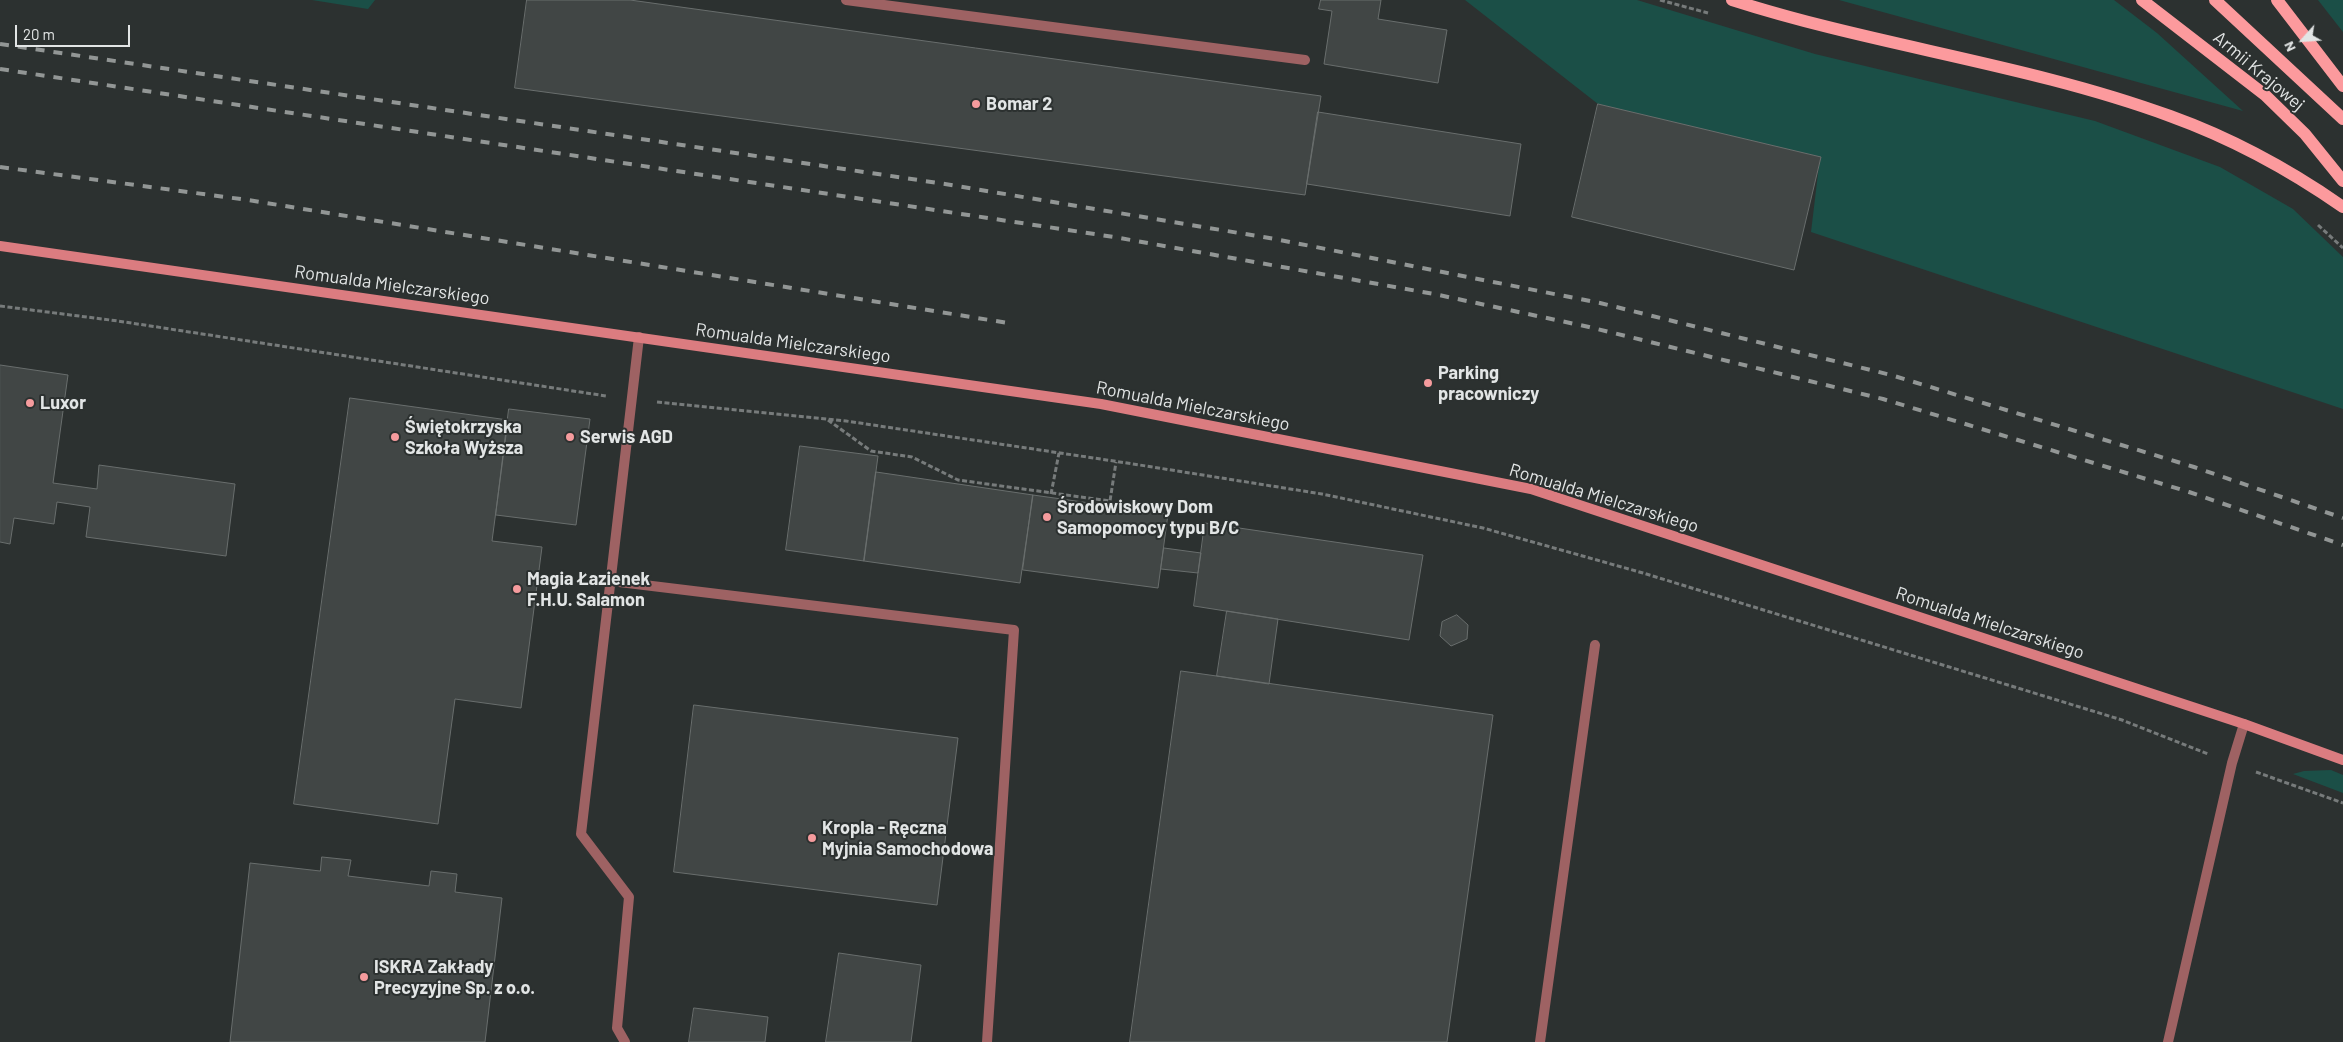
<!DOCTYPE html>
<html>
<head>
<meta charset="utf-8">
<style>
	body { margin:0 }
	#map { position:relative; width:2343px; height:1042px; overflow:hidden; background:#2c3130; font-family:Barlow,sans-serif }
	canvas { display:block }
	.north { position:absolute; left:2278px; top:15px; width:50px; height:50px; -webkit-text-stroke:4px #2c3130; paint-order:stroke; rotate:244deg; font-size:14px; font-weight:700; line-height:20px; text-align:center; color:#e2e5e5 }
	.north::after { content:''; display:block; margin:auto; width:18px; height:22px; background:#e2e5e5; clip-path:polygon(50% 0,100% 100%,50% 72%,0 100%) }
	.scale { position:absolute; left:15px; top:25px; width:115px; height:22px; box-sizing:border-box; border:2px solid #e2e5e5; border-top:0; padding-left:6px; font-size:15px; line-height:18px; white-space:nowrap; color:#e2e5e5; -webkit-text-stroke:4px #2c3130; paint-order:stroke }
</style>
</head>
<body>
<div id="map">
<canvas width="2343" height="1042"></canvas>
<div class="north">N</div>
<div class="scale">20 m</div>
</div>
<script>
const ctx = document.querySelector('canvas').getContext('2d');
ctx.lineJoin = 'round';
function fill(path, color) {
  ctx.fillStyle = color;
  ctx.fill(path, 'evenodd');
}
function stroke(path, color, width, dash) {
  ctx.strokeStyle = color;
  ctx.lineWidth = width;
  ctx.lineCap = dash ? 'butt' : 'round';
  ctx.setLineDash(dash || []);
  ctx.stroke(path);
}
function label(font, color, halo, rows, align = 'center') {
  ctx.font = font + ' Barlow,sans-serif';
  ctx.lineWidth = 4;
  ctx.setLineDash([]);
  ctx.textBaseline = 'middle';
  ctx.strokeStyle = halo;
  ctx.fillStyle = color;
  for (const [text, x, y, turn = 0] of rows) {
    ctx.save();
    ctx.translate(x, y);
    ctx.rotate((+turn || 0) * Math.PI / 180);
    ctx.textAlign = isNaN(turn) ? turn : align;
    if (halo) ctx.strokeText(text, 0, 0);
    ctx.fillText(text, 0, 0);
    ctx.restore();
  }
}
const green = new Path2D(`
	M 312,0 L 375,0 L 368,9 Z
	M 1465,0 L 1637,0 L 1815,54 L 2095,121 L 2220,167 L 2293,209 L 2343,257 L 2343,409 L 1811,232 L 1820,157 L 1598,104 Z
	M 1839,0 L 2114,0 L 2157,33 L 2243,111 Z
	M 2318,0 L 2343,0 L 2343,32 Z
	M 2331,770 L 2343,775 L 2343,793 L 2293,774 L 2304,771 Z`);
const building = new Path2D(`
	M 527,0 L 630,0 L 1321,96 L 1305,195 L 515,88 Z
	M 1321,0 L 1381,0 L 1378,19 L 1447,30 L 1438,83 L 1324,64 L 1332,11 L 1319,9 Z
	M 1598,104 L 1821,157 L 1794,270 L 1572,217 Z
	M 1318,112 L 1521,144 L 1510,216 L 1307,184 Z
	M 0,365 L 68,375 L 53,483 L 97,489 L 99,465 L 235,484 L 226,556 L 86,537 L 90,507 L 57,502 L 54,524 L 14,518 L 10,544 L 0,542 Z
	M 350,398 L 508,420 L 492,541 L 542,547 L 521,708 L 455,699 L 438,824 L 294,804 Z
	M 509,409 L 590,419 L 576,525 L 496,515 Z
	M 800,446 L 878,456 L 864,561 L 786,550 Z
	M 876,472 L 1033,495 L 1020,583 L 864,561 Z
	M 1033,495 L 1168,514 L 1158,588 L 1023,570 Z
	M 1205,523 L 1423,555 L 1409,640 L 1194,606 Z
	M 1164,548 L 1201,553 L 1198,573 L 1161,569 Z
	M 1227,611 L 1278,619 L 1269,684 L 1217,676 Z
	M 1457,615 L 1468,625 L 1467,639 L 1451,646 L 1440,636 L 1442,622 Z
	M 1181,671 L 1493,715 L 1447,1042 L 1130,1042 Z
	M 694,705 L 958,738 L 937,905 L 674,872 Z
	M 322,857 L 351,860 L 348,876 L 429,886 L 431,871 L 457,874 L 455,892 L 502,898 L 485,1042 L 230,1042 L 250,863 L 320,871 Z
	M 839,953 L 921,965 L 911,1042 L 826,1042 Z
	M 694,1008 L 768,1017 L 765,1042 L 689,1042 Z`);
const path = new Path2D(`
	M 1660,0 L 1708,13
	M 2318,225 L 2343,248
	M 0,306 L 118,321 L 606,396
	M 657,402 L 846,421 L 1127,463 L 1322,494 L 1483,528 L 1643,573 L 2122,720 L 2208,754
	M 828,420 L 871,451 L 912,457 L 958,480 L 1110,501 L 1116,462
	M 1051,494 L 1059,453
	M 2256,772 L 2343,803`);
const lane = new Path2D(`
	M 846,0 L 1305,60
	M 611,581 L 1014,630 L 987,1042
	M 625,1042 L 617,1028 L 629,897 L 581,834 L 639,337
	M 1540,1042 L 1595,645
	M 2168,1042 L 2232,763 L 2244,724`);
const secondary = new Path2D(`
	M 0,246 L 1101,404 L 1531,489 L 2244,724 L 2343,760`);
const primary = new Path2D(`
	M 1732,0 C 1875,46 2028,64 2170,116 C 2231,138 2290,170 2343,207
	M 2142,0 L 2265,95 L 2305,134 L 2343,181
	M 2215,0 L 2343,119
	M 2277,0 L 2343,86`);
const rail = new Path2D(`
	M 0,44 L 945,184 L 1275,239 L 1600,303 L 1891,375 L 2194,467 L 2343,518
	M 0,69 L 1114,237 L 1434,294 L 1589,327 L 1883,399 L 2189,492 L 2343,545
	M 0,167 L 248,200 L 1008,323`);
const markers = [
	[976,104,5,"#f59b9d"],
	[1428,383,5,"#f59b9d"],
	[30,403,5,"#f59b9d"],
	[395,437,5,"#f59b9d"],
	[570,437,5,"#f59b9d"],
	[1047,517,5,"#f59b9d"],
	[517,589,5,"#f59b9d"],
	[812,838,5,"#f59b9d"],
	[364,977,5,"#f59b9d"]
];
const streetNames = [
	["Armii Krajowej",2259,71,40],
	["Romualda Mielczarskiego",392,285,8],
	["Romualda Mielczarskiego",793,343,8],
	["Romualda Mielczarskiego",1193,406,11],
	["Romualda Mielczarskiego",1604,498,17],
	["Romualda Mielczarskiego",1990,623,18]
];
const poiNames = [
	["Bomar 2",986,104],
	["Parking",1438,373],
	["pracowniczy",1438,394],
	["Luxor",40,403],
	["Świętokrzyska",405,427],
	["Szkoła Wyższa",405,448],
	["Serwis AGD",580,437],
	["Środowiskowy Dom",1057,507],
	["Samopomocy typu B/C",1057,528],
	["Magia Łazienek",527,579],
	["F.H.U. Salamon",527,600],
	["Kropla - Ręczna",822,828],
	["Myjnia Samochodowa",822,849],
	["ISKRA Zakłady",374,967],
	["Precyzyjne Sp. z o.o.",374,988]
];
fill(green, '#1b4f47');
fill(building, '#414645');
stroke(building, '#696e6d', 1);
stroke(path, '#777b7b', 3, [5, 2.5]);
stroke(lane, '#9e6263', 10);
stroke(secondary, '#db7c80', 10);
stroke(primary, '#fc9a9d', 12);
stroke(rail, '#929695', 4, [9, 9]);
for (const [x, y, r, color] of markers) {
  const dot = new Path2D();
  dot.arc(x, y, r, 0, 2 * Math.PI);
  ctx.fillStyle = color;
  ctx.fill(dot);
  stroke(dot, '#2c3130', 2);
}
label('18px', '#e2e5e5', '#2c3130', streetNames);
label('bold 18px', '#e2e5e5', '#2c3130', poiNames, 'left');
</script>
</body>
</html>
